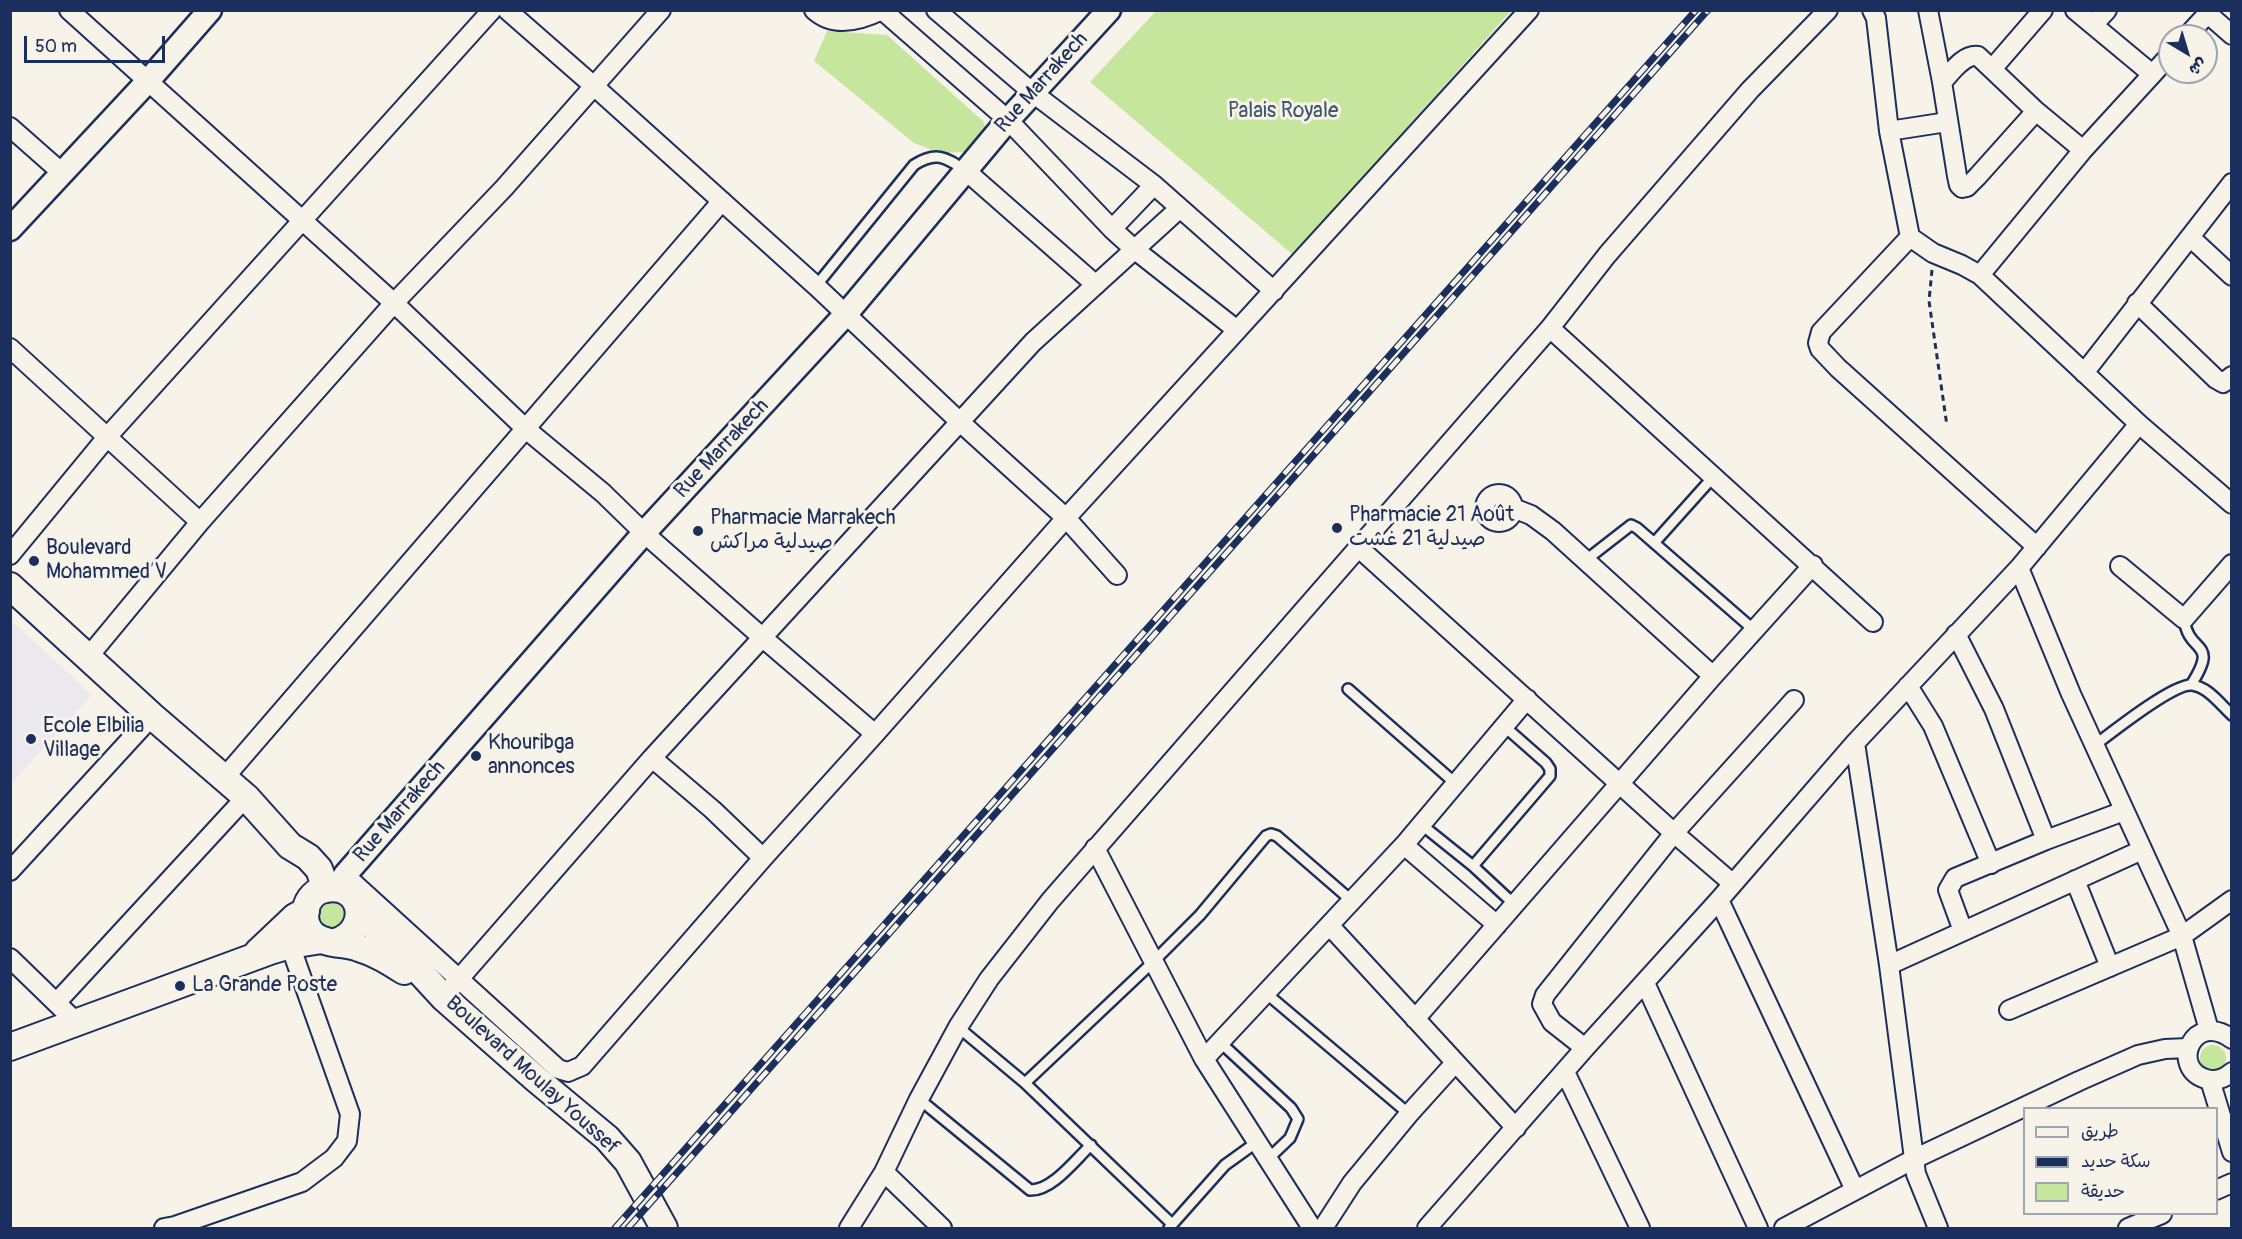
<!DOCTYPE html>
<html>
<head>
<meta charset="utf-8">
<style>
	body { margin:0 }
	#map { position:relative; width:2242px; height:1239px; overflow:hidden; background:#f7f3e8; font-family:Pangolin,"Playpen Sans Arabic",sans-serif }
	canvas { display:block }
	.frame { position:absolute; inset:0; border:12px solid #1b2f5e; pointer-events:none }
	.legend { position:absolute; left:2023px; top:1107px; width:195px; height:108px; box-sizing:border-box; background:#f7f3e8; border:2px solid #9fa5b1; margin:0; padding:8px 10px; list-style:none; font-size:18px; color:#1b2f5e }
	.legend li { display:flex; align-items:center; gap:12px; height:30px }
	.legend b { width:30px; border:2px solid #9fa5b1 }
	.north { position:absolute; left:2158px; top:24px; width:60px; height:60px; box-sizing:border-box; background:#f7f3e8; border:2px solid #9fa5b1; border-radius:50%; rotate:142deg; font-size:16px; font-weight:700; line-height:24px; text-align:center; color:#1b2f5e }
	.north::after { content:''; display:block; margin:auto; width:21px; height:27px; background:#1b2f5e; clip-path:polygon(50% 0,100% 100%,50% 72%,0 100%) }
	.scale { position:absolute; left:24px; top:36px; width:141px; height:27px; box-sizing:border-box; border:3px solid #1b2f5e; border-top:0; padding-left:8px; font-size:18px; line-height:21px; white-space:nowrap; color:#1b2f5e; -webkit-text-stroke:4px #f7f3e8; paint-order:stroke }
</style>
</head>
<body>
<div id="map">
<canvas width="2242" height="1239"></canvas>
<div class="frame"></div>
<ul class="legend">
<li><b style="height:8px;background:#f7f3e8"></b>طريق</li>
<li><b style="height:8px;background:#1b2f5e"></b>سكة حديد</li>
<li><b style="height:16px;background:#c6e69e"></b>حديقة</li>
</ul>
<div class="north">ش</div>
<div class="scale">50 m</div>
</div>
<script>
const ctx = document.querySelector('canvas').getContext('2d');
ctx.lineJoin = 'round';
function fill(path, color) {
  ctx.fillStyle = color;
  ctx.fill(path, 'evenodd');
}
function stroke(path, color, width, dash) {
  ctx.strokeStyle = color;
  ctx.lineWidth = width;
  ctx.lineCap = dash ? 'butt' : 'round';
  ctx.setLineDash(dash || []);
  ctx.stroke(path);
}
function label(font, color, halo, rows, align = 'center') {
  ctx.font = font + ' Pangolin,"Playpen Sans Arabic",sans-serif';
  ctx.lineWidth = 6;
  ctx.setLineDash([]);
  ctx.textBaseline = 'middle';
  ctx.strokeStyle = halo;
  ctx.fillStyle = color;
  for (const [text, x, y, turn = 0] of rows) {
    ctx.save();
    ctx.translate(x, y);
    ctx.rotate((+turn || 0) * Math.PI / 180);
    ctx.textAlign = isNaN(turn) ? turn : align;
    if (halo) ctx.strokeText(text, 0, 0);
    ctx.fillText(text, 0, 0);
    ctx.restore();
  }
}
const built = new Path2D(`
	M 11,620 L 92,695 L 11,784 L 10,784 Z`);
const green = new Path2D(`
	M 1156,11 L 1156,10 L 1511,11 L 1293,255 L 1090,82 Z
	M 827,31 L 887,35 L 983,121 L 988,133 L 982,143 L 966,152 L 941,153 L 914,143 L 814,61 Z
	M318 915a14 14 0 1 1 28 0a14 14 0 1 1-28 0Z
	M2200 1058a13 13 0 1 1 26 0a13 13 0 1 1-26 0Z`);
const path = new Path2D(`
	M 1932,270 L 1929,301 L 1947,426`);
const service = new Path2D(`
	M 816,286 L 914,165 C 936,151 945,157 965,170
	M 1654,543 L 1714,476
	M 1586,560 L 1631,525 L 1637,528 L 1754,630
	M 2184,619 C 2189,656 2220,639 2191,685
	M 1348,689 L 1455,783
	M 2095,745 C 2112,732 2174,683 2192,685 C 2208,687 2220,704 2232,715
	M 1422,825 L 1473,866 L 1515,905
	M 1473,866 L 1550,776 L 1550,769 L 1546,763 L 1504,726
	M 1267,994 L 1409,1114
	M 958,1027 L 1025,1083 L 1172,1224
	M 1221,1043 L 1291,1108 L 1298,1119 L 1290,1138 L 1268,1159
	M 1025,1083 L 1153,962 L 1200,915 L 1266,836 L 1271,834 L 1277,836 L 1352,901
	M 919,1099 L 1030,1190 C 1052,1191 1075,1160 1091,1145
	M 1169,1228 L 1225,1165 L 1257,1142`);
const minor = new Path2D(`
	M 69,10 L 394,303 L 527,430 L 603,493 L 644,533 L 763,638 L 875,734
	M 507,10 L 595,87 L 816,286 L 960,422 L 1066,518 L 1117,575
	M 814,10 C 834,28 860,21 882,10
	M 882,10 L 1008,120 L 1112,229 L 1134,249 L 1237,330
	M 936,10 L 1033,93 L 1154,185 L 1274,291
	M 1872,10 L 1876,18 L 1889,131 L 1910,237 L 1933,253 L 1962,265 L 1980,275 L 2139,424 L 2232,504
	M 1928,10 L 1942,82 L 1957,176 L 1959,185 L 1962,188 L 1967,187 L 1977,177 L 2036,111
	M 2075,10 L 2152,74
	M 2208,14 L 2232,35
	M 2093,25 L 2107,10
	M 2187,36 L 2211,10
	M 1992,69 L 2043,10
	M 1942,82 C 1951,73 1963,54 1978,56 L 2036,111 L 2083,150
	M 10,127 L 61,172
	M 1889,131 L 1947,122
	M 965,170 L 1096,285
	M 1112,229 L 1154,185
	M 1910,237 L 1821,332 L 1818,343 L 1820,349 L 1838,368 L 2037,547
	M 2190,237 L 2232,276
	M 1980,275 L 2083,150 L 2170,55
	M 2137,303 L 2216,379 L 2223,383 L 2232,376
	M 1550,328 L 1873,622
	M 10,348 L 200,522
	M 2084,373 L 2232,183
	M1485 508a14 14 0 1 1 28 0a14 14 0 1 1-28 0Z
	M 1513,508 L 1531,515 L 1553,531 L 1713,676
	M 1359,548 L 1674,833 L 1732,883
	M 10,555 L 108,436 L 492,10
	M 2120,566 L 2184,619 L 2232,564
	M 2019,568 L 2071,694 L 2182,936 L 2209,1030
	M 1956,634 L 1994,709 L 2046,840
	M 89,656 L 200,522 L 394,303 L 504,188 L 661,10
	M 1908,686 L 1933,726 L 1991,864
	M 1855,743 L 1889,965 L 1916,1174 L 1938,1228
	M 652,758 L 713,810 L 763,858
	M 224,778 L 722,201
	M 1404,845 L 1497,925
	M 1095,848 L 1204,1059 L 1312,1228
	M 10,871 L 152,716
	M 349,879 L 558,1069 L 568,1072 L 582,1066 L 763,858 L 875,734 L 1066,518 L 1529,10
	M 2075,880 L 2110,967
	M 1719,900 L 1855,1190
	M 1329,925 L 1516,1128
	M 1963,931 L 1948,890 L 1955,878 L 2046,840 L 2124,811
	M 10,958 L 77,1023
	M 1889,965 L 2142,850
	M 1645,983 L 1758,1228
	M 452,987 L 652,758 L 1033,342 L 1180,208
	M 56,1003 L 246,797
	M 2009,1010 L 2182,936 L 2232,900
	M 1415,1019 L 1713,676 L 1813,565
	M 2232,1039 C 2193,1010 2169,1068 2206,1079 C 2216,1082 2225,1078 2232,1072
	M 1585,1048 L 1552,1022 L 1542,1004 L 1545,995 L 1674,833 L 1794,700
	M 1204,1059 L 1404,845 L 1527,699
	M 1565,1072 L 1640,1228
	M 2210,1080 L 2232,1152
	M 884,1172 L 942,1228
	M 2216,1190 L 2232,1183
	M 164,1228 L 175,1226 L 302,1182 L 334,1158 L 347,1141 L 350,1114 L 290,945
	M 849,1228 L 884,1172 L 919,1099 L 958,1027 L 989,979 L 1050,901 L 1550,328 L 1607,255 L 1750,90 L 1828,10
	M 1323,1228 L 1352,1183 L 1409,1114 L 1455,1063
	M 1427,1228 L 1585,1048 L 1719,900 L 1855,743 L 2019,568 L 2139,424
	M 1784,1228 L 1914,1159 L 2079,1081 L 2138,1055 L 2165,1049 L 2188,1048
	M 2128,1228 L 2162,1214`);
const tertiary = new Path2D(`
	M 10,229 L 147,82 L 210,10
	M 337,888 L 345,875 L 644,533 L 846,314 L 1008,120 L 1109,10`);
const secondary = new Path2D(`
	M 10,586 L 152,716 L 246,797 L 290,846 L 308,857 L 319,869 L 326,889
	M 359,911 L 420,972 L 444,998 L 536,1079 L 607,1138 L 628,1162 L 664,1228
	M 335,942 C 372,931 363,882 326,889 C 304,892 298,923 315,936 C 327,945 346,943 359,948 C 376,953 390,962 404,971
	M 258,952 L 295,917 L 306,911
	M 10,1047 L 270,951 L 290,945 L 322,940`);
const rail = new Path2D(`
	M 615,1228 L 1696,10
	M 628,1228 L 1708,10`);
const markers = [
	[1337,528,6,"#1b2f5e"],
	[698,531,6,"#1b2f5e"],
	[34,561,6,"#1b2f5e"],
	[31,739,6,"#1b2f5e"],
	[476,756,6,"#1b2f5e"],
	[180,986,6,"#1b2f5e"]
];
const streetNames = [
	["Rue Marrakech",1042,83,-48],
	["Rue Marrakech",722,449,-47],
	["Rue Marrakech",400,812,-49],
	["Boulevard Moulay Youssef",532,1076,42]
];
const parkNames = [
	["Palais Royale",1283,112]
];
const poiNames = [
	["Pharmacie 21 Août",1349,516],
	["صيدلية 21 غشت",1349,540],
	["Pharmacie Marrakech",710,519],
	["صيدلية مراكش",710,543],
	["Boulevard",46,549],
	["Mohammed V",46,573],
	["Ecole Elbilia",43,727],
	["Village",43,751],
	["Khouribga",488,744],
	["annonces",488,768],
	["La Grande Poste",192,986]
];
fill(built, '#ece9ee');
fill(green, '#c6e69e');
stroke(service, '#1b2f5e', 14);
stroke(minor, '#1b2f5e', 22);
stroke(tertiary, '#1b2f5e', 27);
stroke(secondary, '#1b2f5e', 30);
stroke(path, '#1b2f5e', 3, [6, 4.5]);
stroke(service, '#f7f3e8', 9);
stroke(minor, '#f7f3e8', 18);
stroke(tertiary, '#f7f3e8', 22);
stroke(secondary, '#f7f3e8', 26);
stroke(rail, '#1b2f5e', 7);
stroke(rail, '#f7f3e8', 4.5, [14]);
for (const [x, y, r, color] of markers) {
  const dot = new Path2D();
  dot.arc(x, y, r, 0, 2 * Math.PI);
  ctx.fillStyle = color;
  ctx.fill(dot);
  stroke(dot, '#f7f3e8', 2);
}
label('21px', '#1b2f5e', '#f7f3e8', streetNames);
label('21px', '#3d546b', '#f7f3e8', parkNames);
label('21px', '#1b2f5e', '#f7f3e8', poiNames, 'left');
</script>
</body>
</html>
